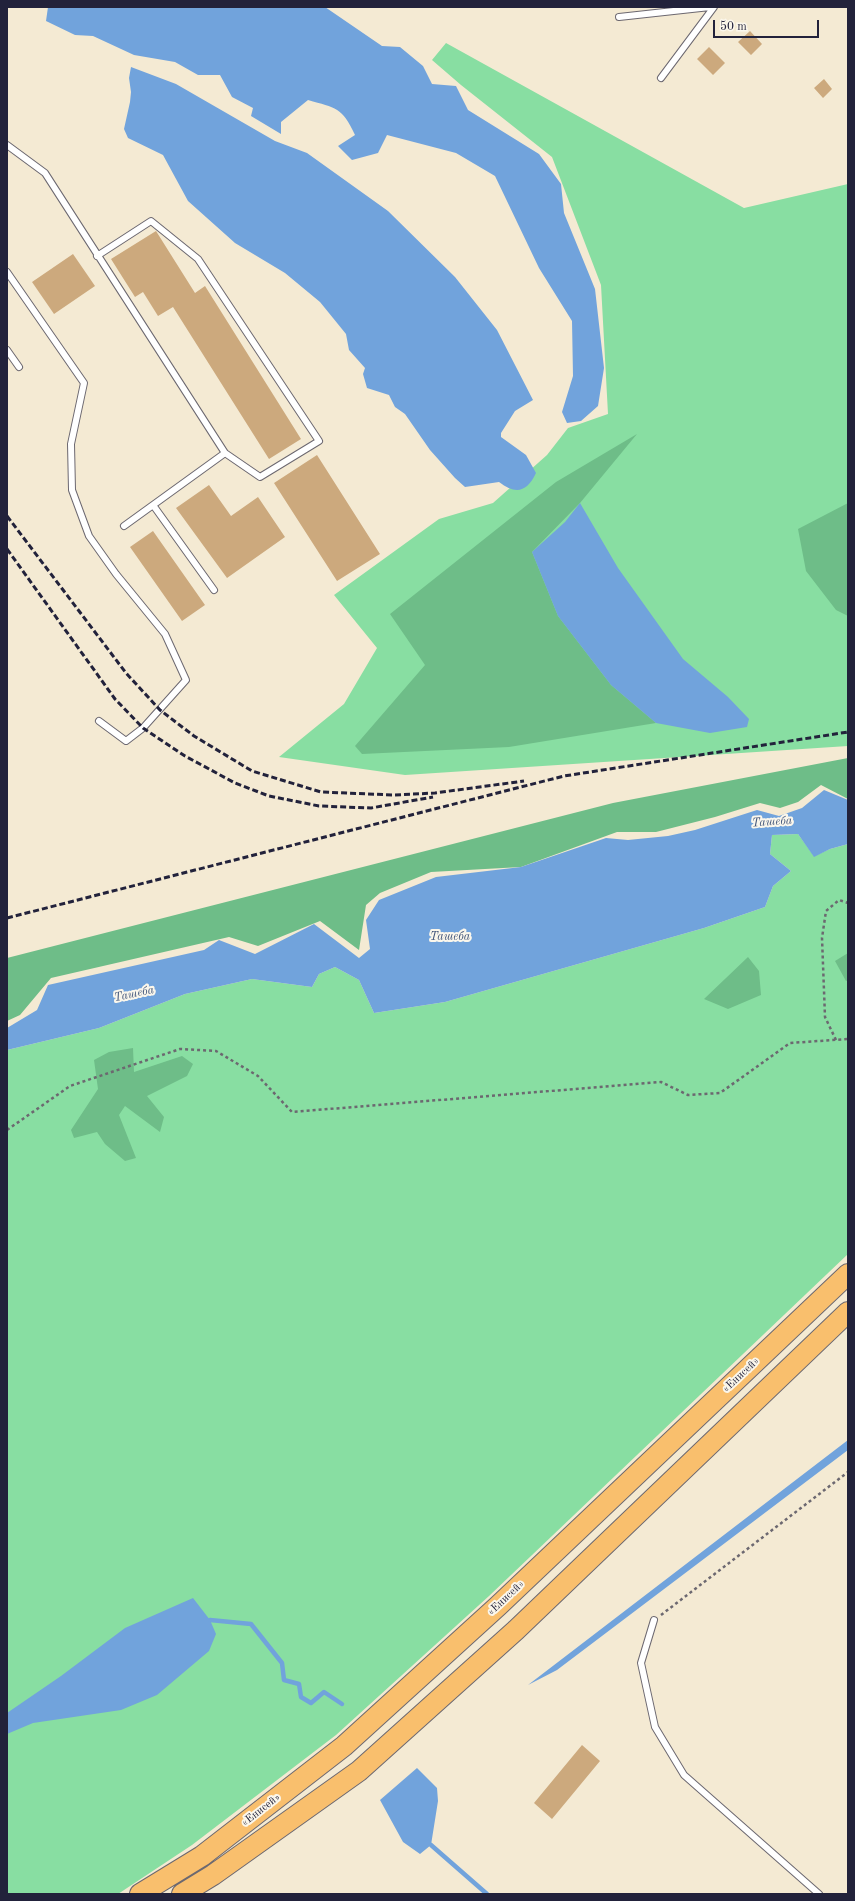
<!DOCTYPE html>
<html>
<head>
<meta charset="utf-8">
<style>
	body { margin:0 }
	#map { position:relative; width:855px; height:1901px; overflow:hidden; background:#f4ead3; font-family:"Old Standard TT",serif }
	canvas { display:block }
	.frame { position:absolute; inset:0; border:8px solid #22223b; pointer-events:none }
	.scale { position:absolute; left:713px; top:20px; width:106px; height:18px; box-sizing:border-box; border:2px solid #22223b; border-top:0; padding-left:5px; font-size:12px; line-height:14px; white-space:nowrap; color:#22223b; -webkit-text-stroke:3px #fbf7ec; paint-order:stroke }
</style>
</head>
<body>
<div id="map">
<canvas width="855" height="1901"></canvas>
<div class="frame"></div>
<div class="scale">50 m</div>
</div>
<script>
const ctx = document.querySelector('canvas').getContext('2d');
ctx.lineJoin = 'round';
function fill(path, color) {
  ctx.fillStyle = color;
  ctx.fill(path, 'evenodd');
}
function stroke(path, color, width, dash) {
  ctx.strokeStyle = color;
  ctx.lineWidth = width;
  ctx.lineCap = dash ? 'butt' : 'round';
  ctx.setLineDash(dash || []);
  ctx.stroke(path);
}
function label(font, color, halo, rows, align = 'center') {
  ctx.font = font + ' "Old Standard TT",serif';
  ctx.lineWidth = 4;
  ctx.setLineDash([]);
  ctx.textBaseline = 'middle';
  ctx.strokeStyle = halo;
  ctx.fillStyle = color;
  for (const [text, x, y, turn = 0] of rows) {
    ctx.save();
    ctx.translate(x, y);
    ctx.rotate((+turn || 0) * Math.PI / 180);
    ctx.textAlign = isNaN(turn) ? turn : align;
    if (halo) ctx.strokeText(text, 0, 0);
    ctx.fillText(text, 0, 0);
    ctx.restore();
  }
}
const green = new Path2D(`
	M 446,43 L 744,208 L 848,184 L 848,746 L 405,775 L 279,757 L 344,704 L 377,648 L 334,595 L 439,519 L 493,503 L 547,455 L 568,428 L 608,414 L 601,285 L 552,157 L 461,85 L 432,60 Z
	M 798,834 L 814,856 L 830,849 L 848,844 L 848,1254 L 489,1596 L 336,1735 L 192,1845 L 118,1894 L 7,1894 L 7,1050 L 99,1028 L 185,994 L 252,979 L 312,987 L 319,974 L 335,967 L 359,980 L 374,1013 L 445,1002 L 704,928 L 765,907 L 773,886 L 791,871 L 770,854 L 772,835 Z`);
const forest = new Path2D(`
	M 637,434 L 580,503 L 532,552 L 558,616 L 611,685 L 656,723 L 509,747 L 362,754 L 355,746 L 425,665 L 390,614 L 556,482 Z
	M 848,503 L 848,616 L 836,610 L 806,571 L 798,529 Z
	M 848,758 L 848,799 L 821,785 L 798,802 L 780,808 L 760,803 L 715,817 L 656,832 L 617,832 L 521,867 L 431,872 L 380,893 L 366,905 L 359,950 L 320,921 L 258,946 L 229,937 L 51,978 L 20,1015 L 7,1021 L 7,958 L 613,803 Z
	M 848,953 L 848,980 L 846,981 L 835,961 Z
	M 748,957 L 759,971 L 761,995 L 728,1009 L 704,999 Z
	M 133,1048 L 134,1072 L 182,1056 L 193,1064 L 187,1076 L 147,1096 L 164,1117 L 160,1132 L 125,1106 L 119,1115 L 136,1158 L 125,1161 L 105,1144 L 97,1132 L 74,1138 L 71,1130 L 98,1089 L 94,1060 L 109,1052 Z`);
const water = new Path2D(`
	M 48,7 L 325,7 L 382,46 L 400,47 L 423,66 L 432,84 L 456,86 L 468,110 L 539,154 L 561,184 L 564,213 L 595,289 L 604,368 L 598,406 L 581,421 L 567,423 L 562,412 L 573,376 L 572,321 L 539,268 L 495,176 L 456,153 L 387,135 L 378,153 L 352,160 L 338,146 L 355,135 C 342,107 336,108 308,100 L 281,122 L 281,134 L 251,116 L 253,108 L 232,97 L 220,75 L 198,75 L 175,62 L 134,55 L 93,36 L 75,35 L 46,21 Z
	M 131,67 L 176,84 L 275,141 L 307,153 L 388,211 L 455,277 L 497,330 L 533,400 L 515,411 L 501,433 L 501,437 L 526,455 L 536,473 C 527,492 516,495 499,482 L 465,487 L 455,478 L 430,450 L 405,414 L 395,407 L 389,395 L 367,388 L 363,374 L 365,368 L 349,350 L 346,334 L 320,302 L 285,273 L 235,243 L 188,201 L 163,155 L 128,138 L 124,129 L 130,102 L 131,92 L 129,78 Z
	M 580,503 L 618,568 L 683,659 L 728,697 L 749,719 L 747,727 L 710,733 L 656,723 L 611,685 L 558,616 L 532,552 L 565,522 Z
	M 824,790 L 848,800 L 848,844 L 830,849 L 814,857 L 798,834 L 772,835 L 770,854 L 791,871 L 773,886 L 765,907 L 704,928 L 445,1002 L 374,1013 L 359,980 L 335,967 L 319,974 L 312,987 L 252,979 L 185,994 L 99,1028 L 7,1050 L 7,1028 L 37,1010 L 48,985 L 204,950 L 219,940 L 255,954 L 314,924 L 359,958 L 370,949 L 366,920 L 379,900 L 436,877 L 521,867 L 606,838 L 628,840 L 668,836 L 695,830 L 757,810 L 779,816 L 802,808 Z
	M 848,1440 L 848,1450 L 557,1670 L 528,1685 Z
	M 193,1598 L 210,1620 L 216,1634 L 209,1651 L 157,1695 L 121,1710 L 33,1723 L 7,1734 L 7,1713 L 61,1676 L 125,1628 Z
	M 417,1768 L 437,1788 L 438,1801 L 431,1845 L 420,1854 L 403,1842 L 380,1800 Z`);
const stream = new Path2D(`
	M 210,1620 L 251,1624 L 282,1663 L 284,1680 L 299,1684 L 301,1697 L 311,1703 L 324,1692 L 342,1704
	M 431,1845 L 487,1894`);
const building = new Path2D(`
	M 750,31 L 762,44 L 751,55 L 738,42 Z
	M 709,47 L 725,63 L 713,75 L 697,59 Z
	M 824,79 L 832,89 L 823,98 L 814,88 Z
	M 156,231 L 195,293 L 205,286 L 301,439 L 269,459 L 173,307 L 158,316 L 143,292 L 135,297 L 111,259 Z
	M 73,254 L 95,286 L 54,314 L 32,282 Z
	M 317,455 L 380,554 L 337,581 L 274,483 Z
	M 209,485 L 231,516 L 258,497 L 285,537 L 227,578 L 176,508 Z
	M 153,531 L 205,605 L 182,621 L 130,547 Z
	M 582,1745 L 600,1761 L 552,1819 L 534,1803 Z`);
const path = new Path2D(`
	M 836,1040 L 825,1017 L 822,938 L 826,911 L 839,900 L 848,903
	M 7,1130 L 70,1086 L 180,1049 L 216,1051 L 258,1076 L 292,1112 L 661,1082 L 688,1095 L 720,1093 L 790,1043 L 848,1039
	M 661,1615 L 848,1472`);
const service = new Path2D(`
	M 619,17 L 710,7
	M 661,78 L 714,7
	M 7,145 L 45,173 L 225,453 L 260,477 L 319,441 L 198,259 L 151,221 L 97,256
	M 7,272 L 84,383 L 71,444 L 72,490 L 89,536 L 116,574 L 165,634 L 186,680 L 143,728 L 126,741 L 99,721
	M 7,350 L 19,367
	M 153,505 L 214,590
	M 124,526 L 225,453
	M 654,1620 L 641,1663 L 655,1727 L 684,1775 L 819,1894`);
const trunk = new Path2D(`
	M 140,1894 L 202,1856 L 344,1746 L 498,1606 L 848,1274
	M 182,1894 L 213,1875 L 359,1771 L 516,1630 L 848,1312`);
const rail = new Path2D(`
	M 7,516 L 126,673 L 160,710 L 194,736 L 252,771 L 321,792 L 394,795 L 435,793 L 524,781
	M 7,549 L 115,699 L 143,728 L 185,756 L 235,783 L 269,796 L 319,806 L 371,808 L 433,797
	M 7,918 L 564,776 L 848,732`);
const streetNames = [
	["«Енисей»",741,1375,-43],
	["«Енисей»",506,1598,-43],
	["«Енисей»",261,1810,-38]
];
const waterNames = [
	["Ташеба",772,822,-4],
	["Ташеба",450,937],
	["Ташеба",134,994,-12]
];
fill(green, '#88dea2');
fill(forest, '#6ebd88');
fill(water, '#71a3dc');
stroke(stream, '#71a3dc', 4.5);
fill(building, '#cca97d');
stroke(service, '#6c6870', 8);
stroke(trunk, '#6c6870', 22);
stroke(path, '#6c6870', 2.5, [3, 3]);
stroke(service, '#fff', 6);
stroke(trunk, '#f9bf6d', 20);
stroke(rail, '#22223b', 3, [6, 3]);
label('11px', '#22223b', '#fbf7ec', streetNames);
label('italic 12px', '#42567b', '#fbf7ec', waterNames);
</script>
</body>
</html>
